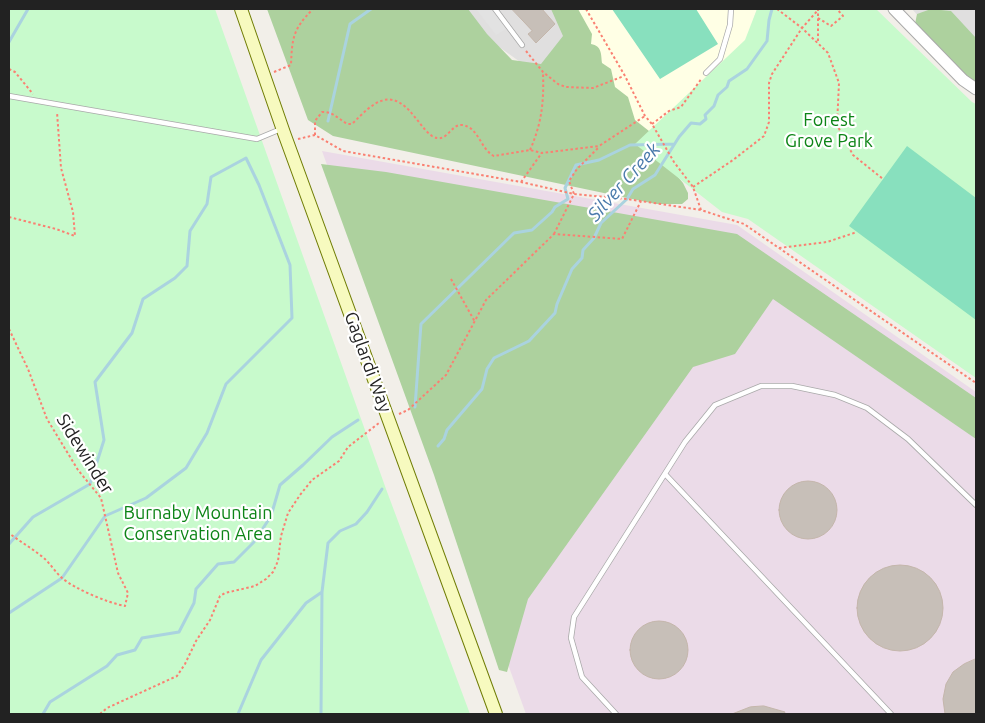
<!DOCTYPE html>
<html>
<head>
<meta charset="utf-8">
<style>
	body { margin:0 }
	#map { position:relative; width:985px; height:723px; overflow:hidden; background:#f2efe9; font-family:Ubuntu,sans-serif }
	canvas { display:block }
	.frame { position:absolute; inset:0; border:10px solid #222; pointer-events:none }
</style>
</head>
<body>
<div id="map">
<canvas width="985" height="723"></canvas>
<div class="frame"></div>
</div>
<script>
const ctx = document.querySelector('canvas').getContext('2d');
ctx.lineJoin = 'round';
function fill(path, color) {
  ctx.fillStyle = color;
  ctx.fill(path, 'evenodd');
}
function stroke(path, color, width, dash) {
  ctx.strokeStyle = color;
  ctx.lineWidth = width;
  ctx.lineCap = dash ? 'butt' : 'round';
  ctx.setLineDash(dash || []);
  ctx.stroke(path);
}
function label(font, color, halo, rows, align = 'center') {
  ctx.font = font + ' Ubuntu,sans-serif';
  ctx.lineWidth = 4.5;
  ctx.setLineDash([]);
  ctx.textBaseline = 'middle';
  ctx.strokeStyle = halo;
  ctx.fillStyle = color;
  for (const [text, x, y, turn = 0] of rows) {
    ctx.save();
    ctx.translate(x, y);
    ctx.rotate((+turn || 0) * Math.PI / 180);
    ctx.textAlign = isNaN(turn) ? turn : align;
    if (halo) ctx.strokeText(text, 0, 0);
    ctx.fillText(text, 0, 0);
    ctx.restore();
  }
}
const residential = new Path2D(`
	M 446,9 L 562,9 L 635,144 Z
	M 912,9 L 976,9 L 976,80 L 974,79 Z`);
const industrial = new Path2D(`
	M 322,151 L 737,225 L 976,392 L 976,714 L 526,714 Z`);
const education = new Path2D(`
	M 562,9 L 757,9 L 746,40 L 635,144 Z`);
const forest = new Path2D(`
	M 267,9 L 468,9 L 487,34 L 512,60 L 541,64 L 563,36 L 551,9 L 578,9 L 592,34 L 591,44 C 602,46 601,54 602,63 L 611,69 L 615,87 L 628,97 L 635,120 L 649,131 L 673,171 L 683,183 L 688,193 L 688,199 L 682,204 L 656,204 L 333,136 L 308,120 Z
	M 931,9 L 951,11 L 976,38 L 976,85 L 971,84 L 915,24 L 917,14 Z
	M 321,164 L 386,172 L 737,234 L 976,398 L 976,439 L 773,299 L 735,354 L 693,367 L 528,599 L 507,672 L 499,670 L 434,475 Z`);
const park = new Path2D(`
	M 9,9 L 215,9 L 386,489 L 470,714 L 9,714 Z
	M 757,9 L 876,9 L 972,102 L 976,104 L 976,378 L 748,219 L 722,212 L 635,144 L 745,40 Z`);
const pitch = new Path2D(`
	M 612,9 L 696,9 L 718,44 L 660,79 Z
	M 907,146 L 976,198 L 976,320 L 849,226 Z`);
const parking = new Path2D(`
	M 476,9 L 495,9 L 509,27 L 496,35 Z`);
const stream = new Path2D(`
	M 9,42 L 28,9
	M 328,121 L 350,24 L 371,9
	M 415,407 L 421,324 L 514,233 L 532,230 L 552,212 L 555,207 L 568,199 L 565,188 L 576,165 L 599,160 L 630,145 L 674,144
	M 438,446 L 444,439 L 447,430 L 482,389 L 487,369 L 494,358 L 529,341 L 555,313 L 557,304 L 572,269 L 582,258 L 583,250 L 594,238 L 601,223 L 627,199 L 633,189 L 655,175 L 679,137 L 691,123 L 700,124 L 706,119 L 705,115 L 714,106 L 718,95 L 727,87 L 729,81 L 747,69 L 767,41 L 769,20 L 772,9
	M 9,544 L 33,517 L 90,484 L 104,440 L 95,382 L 132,333 L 143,299 L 175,278 L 187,266 L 190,231 L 207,204 L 211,177 L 246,158 L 259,185 L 290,265 L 292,318 L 226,384 L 207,433 L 186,468 L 146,498 L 105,516 L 62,578 L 9,613
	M 43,714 L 50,702 L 107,666 L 117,655 L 135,650 L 142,638 L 179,632 L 194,603 L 196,589 L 218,564 L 234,562 L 254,542 L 271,516 L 280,485 L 303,465 L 332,437 L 358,420
	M 238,714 L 261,660 L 306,603 L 322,592 L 328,543 L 340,531 L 356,524 L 367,512 L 382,489
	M 321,714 L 322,592`);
const building = new Path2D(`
	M 512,9 L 542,9 L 555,24 L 536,43 L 528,34 L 532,31 Z
	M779 510a29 29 0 1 1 58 0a29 29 0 1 1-58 0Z
	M857 608a43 43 0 1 1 86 0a43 43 0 1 1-86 0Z
	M630 650a29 29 0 1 1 58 0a29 29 0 1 1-58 0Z
	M 976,659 L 976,714 L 945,714 L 943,699 L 946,684 L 953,672 L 964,664 Z
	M 764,706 L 785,712 L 784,714 L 732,714 L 750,707 Z`);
const path = new Path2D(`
	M 586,9 L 625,76 L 645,116 L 652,124 L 674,162 L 693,187 L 701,210 L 744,224 L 976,383
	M 777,9 L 802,28 L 828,53 L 839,83 L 837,125 L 853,155 L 883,179
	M 818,18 L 831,26 L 843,16 L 837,9
	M 818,41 L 818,9
	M 526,51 L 543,72 L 558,84 L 566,87 L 593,88 L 624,76
	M 9,69 L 15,72 L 33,94
	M 274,72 L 291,65 C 292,38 293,29 313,9
	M 652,124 L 669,111 L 681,107 L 702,78
	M 315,135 L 315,121 L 322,112 C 333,111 339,120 348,124 L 352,124 C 374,102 390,86 414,116 C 420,123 425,131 432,136 C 447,145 450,124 462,125 C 479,127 480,149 494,156 L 530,150 L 542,153 L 599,146 L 645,116
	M 298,139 L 315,135 L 343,151 L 521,182 L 574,194 L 627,199 L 701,210
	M 530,150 C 542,123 544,101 543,72
	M 521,182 L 541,154
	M 693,187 L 733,160 L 764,136 L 769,122 L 769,83 L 772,74 L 802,28 L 819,9
	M 9,217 L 56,229 L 75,236 L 73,212 L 61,168 L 57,112
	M 554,234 L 574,194 L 569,181 L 577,169 L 598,148
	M 779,248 L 827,242 L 857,232
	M 451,279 L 475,322
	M 9,329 L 28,369 L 47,419 L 78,470 L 101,498 L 118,573 L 128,593 L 125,606 C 108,603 75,589 62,578 C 54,571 49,561 40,555 C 30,547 19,541 9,533
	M 399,414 L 408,410 L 446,375 L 486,300 L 554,234 L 622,239 L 641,201
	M 100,714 L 107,708 L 177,676 L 185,664 L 196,641 L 210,620 L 220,596 L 225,593 L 255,586 L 266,579 L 273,572 L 278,561 L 281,536 L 288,513 L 300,495 L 312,480 L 339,461 L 348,447 L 379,423`);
const service = new Path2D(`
	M 495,9 L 522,45
	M 706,73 L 720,59 L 730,25 L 731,9
	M 9,96 L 257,139 L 281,129
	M 665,474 L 891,714
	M 616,714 L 582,677 L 571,638 L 574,617 L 685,442 L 715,405 L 761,386 L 792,386 L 835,395 L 867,408 L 908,439 L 976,505`);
const tertiary = new Path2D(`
	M 894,9 L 963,80 L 976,89`);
const secondary = new Path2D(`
	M 241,9 L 284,133 L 496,714`);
const parkNames = [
	["Forest",829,120],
	["Grove Park",829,141],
	["Burnaby Mountain",198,513],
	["Conservation Area",198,534]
];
const streetNames = [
	["Gaglardi Way",368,362,70],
	["Sidewinder",85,454,58]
];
const waterNames = [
	["Silver Creek",624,182,-48]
];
fill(residential, '#e0dfdf');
fill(industrial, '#ebdbe8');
fill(education, '#ffffe5');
fill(forest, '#add19e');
fill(park, '#c8facc');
fill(pitch, '#88e0be');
fill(parking, '#e2e2e2');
stroke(stream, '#aad3df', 3);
fill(building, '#c7bfb8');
stroke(building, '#c4b6ab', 1);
stroke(service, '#a9a9a9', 6);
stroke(tertiary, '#a9a9a9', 13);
stroke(secondary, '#707d05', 14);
stroke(path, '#fa8072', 2, [2.5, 2.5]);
stroke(service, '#fff', 4.5);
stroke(tertiary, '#fff', 11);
stroke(secondary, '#f7fabf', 12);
label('18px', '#0c8416', '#fff', parkNames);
label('18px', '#222', '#fff', streetNames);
label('italic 19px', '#4a7aab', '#fff', waterNames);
</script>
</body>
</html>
